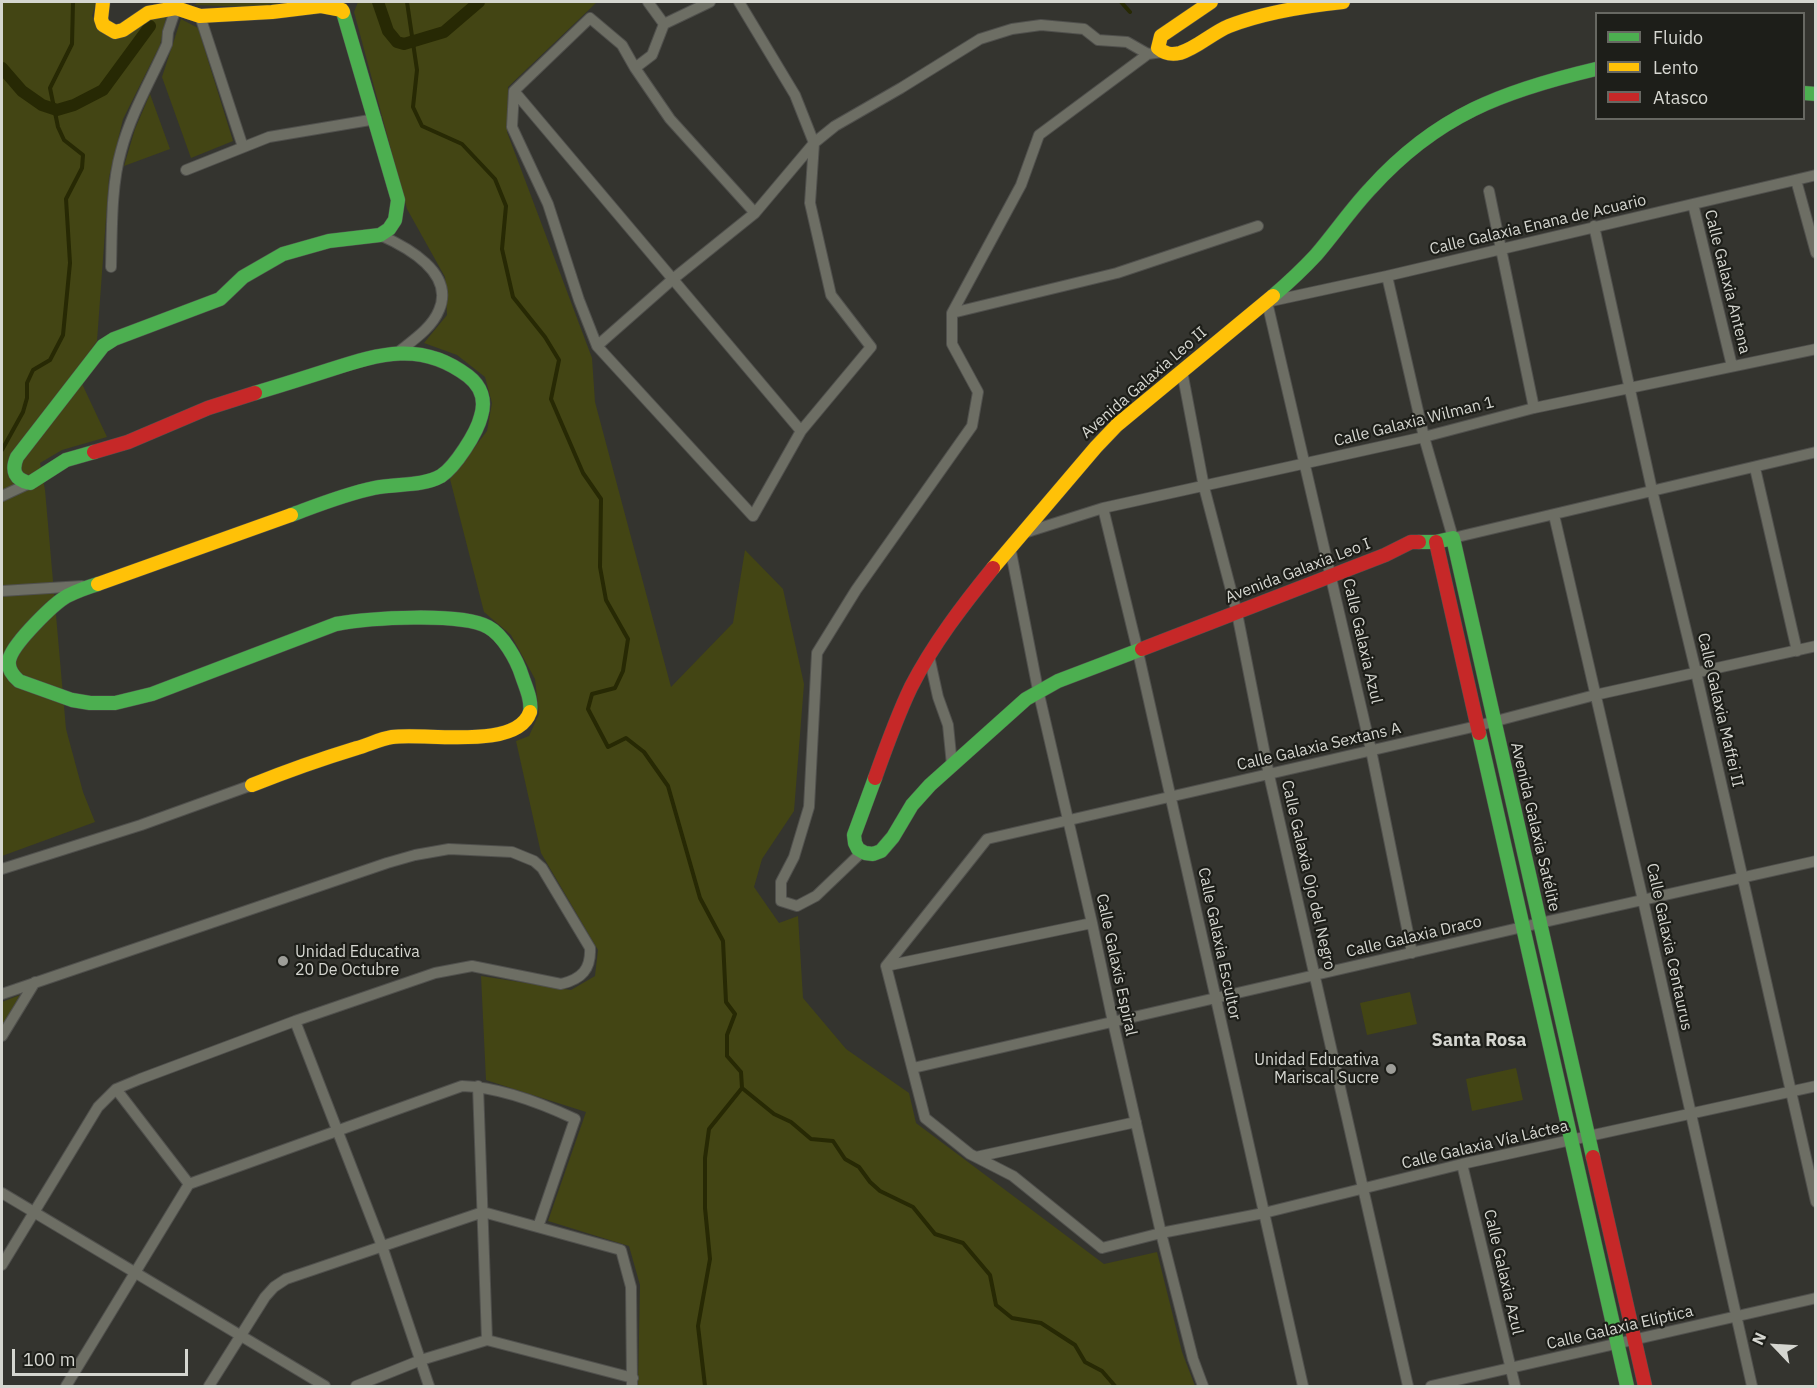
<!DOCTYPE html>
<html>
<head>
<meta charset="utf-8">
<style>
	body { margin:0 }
	#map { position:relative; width:1817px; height:1388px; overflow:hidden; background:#34342f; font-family:"IBM Plex Sans",sans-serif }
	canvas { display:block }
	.frame { position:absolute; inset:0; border:3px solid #d5d6d0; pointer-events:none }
	.legend { position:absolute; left:1595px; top:12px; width:210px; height:108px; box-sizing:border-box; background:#1d1e19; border:2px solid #676862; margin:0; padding:8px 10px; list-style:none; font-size:18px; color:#d5d6d0 }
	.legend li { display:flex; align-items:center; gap:12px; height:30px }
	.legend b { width:30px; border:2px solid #676862 }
	.north { position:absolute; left:1745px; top:1316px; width:60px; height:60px; -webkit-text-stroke:4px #1d1e19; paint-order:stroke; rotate:295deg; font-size:16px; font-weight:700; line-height:24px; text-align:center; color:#d5d6d0 }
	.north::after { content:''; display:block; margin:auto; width:21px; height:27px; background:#d5d6d0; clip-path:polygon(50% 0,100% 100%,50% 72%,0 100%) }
	.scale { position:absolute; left:12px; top:1349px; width:176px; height:27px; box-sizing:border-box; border:3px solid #d5d6d0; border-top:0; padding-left:8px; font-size:18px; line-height:21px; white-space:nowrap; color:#d5d6d0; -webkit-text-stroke:4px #1d1e19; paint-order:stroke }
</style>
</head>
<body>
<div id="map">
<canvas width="1817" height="1388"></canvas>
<div class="frame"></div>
<ul class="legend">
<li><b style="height:8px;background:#4caf50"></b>Fluido</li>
<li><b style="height:8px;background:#ffc107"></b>Lento</li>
<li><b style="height:8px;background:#c62828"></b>Atasco</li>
</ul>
<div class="north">N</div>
<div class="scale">100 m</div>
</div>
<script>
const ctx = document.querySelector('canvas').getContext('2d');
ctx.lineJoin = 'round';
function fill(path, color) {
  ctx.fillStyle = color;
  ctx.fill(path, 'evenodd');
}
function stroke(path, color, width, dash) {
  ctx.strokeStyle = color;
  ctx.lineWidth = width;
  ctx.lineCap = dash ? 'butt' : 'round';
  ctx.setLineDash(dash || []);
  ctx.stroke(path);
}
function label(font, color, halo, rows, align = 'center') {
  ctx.font = font + ' "IBM Plex Sans",sans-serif';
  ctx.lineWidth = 4.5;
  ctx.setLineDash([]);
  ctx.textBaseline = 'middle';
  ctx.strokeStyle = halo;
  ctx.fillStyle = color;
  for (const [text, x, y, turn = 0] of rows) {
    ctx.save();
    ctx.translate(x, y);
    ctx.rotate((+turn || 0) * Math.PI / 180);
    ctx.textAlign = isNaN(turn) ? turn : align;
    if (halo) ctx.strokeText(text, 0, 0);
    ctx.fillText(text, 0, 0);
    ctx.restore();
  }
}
const green = new Path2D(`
	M 2,2 L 96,2 L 92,16 L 100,29 L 145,22 L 167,13 L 160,45 L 123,119 L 109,177 L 97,341 L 76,371 L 107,437 L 62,450 L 40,463 L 45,490 L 66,729 L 83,792 L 95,822 L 2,856 Z
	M 199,2 L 291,2 L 252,7 L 194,5 Z
	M 358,2 L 597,2 L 508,87 L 507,132 L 592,358 L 595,402 L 671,687 L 733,623 L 745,550 L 783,589 L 804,684 L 794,811 L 762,859 L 754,887 L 779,923 L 798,916 L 803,998 L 846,1049 L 909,1093 L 916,1123 L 1104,1264 L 1157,1252 L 1182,1352 L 1195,1386 L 638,1386 L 640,1285 L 629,1246 L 548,1221 L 586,1112 L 486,1080 L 481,976 L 571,990 L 595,976 L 598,950 L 541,853 L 516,741 L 529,736 L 539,714 L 535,679 L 511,635 L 484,612 L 450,479 L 487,431 L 492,403 L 485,377 L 457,355 L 424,343 L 447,315 L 445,277 L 407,209 L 354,12 Z
	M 181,19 L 198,28 L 233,141 L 191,158 L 162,77 Z
	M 150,94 L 170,149 L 124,166 L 135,129 Z
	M 1410,992 L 1417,1024 L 1367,1035 L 1360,1003 Z
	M 20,995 L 2,1026 L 2,1002 Z
	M 1516,1068 L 1523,1100 L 1472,1111 L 1466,1079 Z`);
const stream = new Path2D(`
	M 407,2 L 417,70 L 413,107 L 422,126 L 462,144 L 495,179 L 506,206 L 502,249 L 513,297 L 545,337 L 559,360 L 551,399 L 583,473 L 601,499 L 600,567 L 606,600 L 628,639 L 623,671 L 615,688 L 592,694 L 588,709 L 608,747 L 626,738 L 644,752 L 668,786 L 700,898 L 723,941 L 726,1002 L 735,1014 L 727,1035 L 727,1056 L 741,1072 L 742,1088 L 774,1114 L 791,1122 L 811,1139 L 833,1141 L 845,1159 L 859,1167 L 870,1182 L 880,1191 L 913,1207 L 935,1234 L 963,1243 L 990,1275 L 996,1305 L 1012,1318 L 1041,1323 L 1075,1345 L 1085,1362 L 1102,1371 L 1115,1386
	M 1121,2 L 1130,12
	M 2,450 L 23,412 L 27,398 L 27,383 L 33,370 L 50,360 L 63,335 L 70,263 L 66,199 L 82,168 L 83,155 L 64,140 L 58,127 L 50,88 L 72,44 L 73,2
	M 705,1386 L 698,1326 L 710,1259 L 705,1208 L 705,1158 L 709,1129 L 742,1088`);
const canal = new Path2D(`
	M 378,2 L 388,31 L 397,42 L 404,44 L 444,32 L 479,2
	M 2,68 L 22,91 L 42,105 L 57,110 L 74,105 L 103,90 L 150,26`);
const street = new Path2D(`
	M 648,2 L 664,24 L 652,55 L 635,68 L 622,45 L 590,18 L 514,91 L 512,127 L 548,204 L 579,300 L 597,346 L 753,516 L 801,431 L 871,347 L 831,295 L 810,203 L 814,143 L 795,95 L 739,2
	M 200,16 L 243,147
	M 664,24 L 710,2
	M 635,68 L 670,119 L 755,213
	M 514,91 L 801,431
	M 186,170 L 269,137 L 376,119
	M 1796,180 L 1816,253
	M 1489,191 L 1534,408
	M 1693,204 L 1732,366
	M 1594,226 L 1652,490 L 1696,672 L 1816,1202
	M 380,235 C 407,247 455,273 439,310 C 432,328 412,341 397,353
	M 111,267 C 112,231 111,186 121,151 C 131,113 151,80 167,44 L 168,32 L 176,8
	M 1387,276 L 1424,437 L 1453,538 L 1816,452
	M 952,313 L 1117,273 L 1258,226
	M 597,346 L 673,279 L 755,213 L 814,143 L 835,126 L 901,88 L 980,39 L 1012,29 L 1041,25 L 1084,29 L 1098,40 L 1127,42 L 1148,54
	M 1182,371 L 1204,487 L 1237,613 L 1269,775 L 1408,1386
	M 1755,468 L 1797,651
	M 2,496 L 30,483
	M 1103,508 L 1138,652 L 1303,1386
	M 1554,515 L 1643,900 L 1752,1386
	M 1024,533 L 1103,508 L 1424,437 L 1534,408 L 1816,349
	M 1010,547 L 1038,690 L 1092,923 L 1113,1022 L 1161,1233 L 1193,1359 L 1203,1386
	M 2,591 L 82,586
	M 929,656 L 938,697 L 948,725 L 952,765
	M 862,852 L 816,896 L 797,906 L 781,901 L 781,882 L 794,857 L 809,807 L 817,653 L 856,590 L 972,426 L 978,392 L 952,344 L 952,313 L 1021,185 L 1039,135 L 1148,54 L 1162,52
	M 2,869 L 141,825 L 252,785
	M 1412,953 L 1371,750 L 1267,302 L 1387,276 L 1816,175
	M 886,966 L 925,1118 L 970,1154 L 1013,1176 L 1102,1248 L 1161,1233 L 1264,1213 L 1462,1164 L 1816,1086
	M 886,966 L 987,839 L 1477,726 L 1595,695 L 1816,646
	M 886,966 L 1092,923
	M 2,994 L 387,863 L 415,855 L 449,849 L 512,852 L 534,861 L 542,868 L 590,948 C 591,969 582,979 561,984 L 472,966 L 435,973 L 295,1021 L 140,1079 L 116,1089 L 98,1107 L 2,1265
	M 295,1021 L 382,1246 L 429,1386
	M 2,1036 L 35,982
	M 913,1068 L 1540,923 L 1816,861
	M 478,1086 L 487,1340
	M 116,1089 L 189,1184
	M 976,1157 L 1136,1122
	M 1462,1164 L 1515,1386
	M 2,1193 L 325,1386
	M 66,1386 L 189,1184 L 462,1086 C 498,1087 543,1104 575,1119 L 538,1227
	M 209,1386 L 265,1297 L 274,1287 L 286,1279 L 483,1212 L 621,1250 L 631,1287 L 632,1386
	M 356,1386 L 421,1360 L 487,1340 L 633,1378
	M 1431,1386 L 1816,1298`);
const fast = new Path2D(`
	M 1804,93 L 1816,94
	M 1273,296 C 1288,283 1303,269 1316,255 C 1335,233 1351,209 1371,188 C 1437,115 1503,91 1596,69
	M 255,393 C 279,386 304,378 329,370 C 379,354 421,340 468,376 C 481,386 486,400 481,416 C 477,433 455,467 441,476 C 421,487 396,483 374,488 C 345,494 318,505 291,515
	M 94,452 L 66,460 L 30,483 C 15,480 11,471 17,457 L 103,346 L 114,339 L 220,299 L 243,277 L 283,254 L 329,241 L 380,235 L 389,229 L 395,220 L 398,200 L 343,12
	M 1419,542 L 1436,542 L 1453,538 L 1593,1157
	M 98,584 C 88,587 77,591 67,596 C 53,604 16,641 10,657 C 6,667 12,675 19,681 L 72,700 L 90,703 L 115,703 L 152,694 L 336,624 C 369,618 460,612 488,627 C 503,635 517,660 522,676 C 526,688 532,700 530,712
	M 1479,733 L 1627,1386
	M 875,778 L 854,835 L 855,843 L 858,849 L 865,853 L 873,854 L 881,851 L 893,837 L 912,805 L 930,785 L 1026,699 L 1058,681 L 1142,649`);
const slow = new Path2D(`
	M 103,2 L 101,19 L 103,25 L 115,32 L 123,30 L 148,13 L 176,8 L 200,16 L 272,12 L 321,6 L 342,10 L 343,12
	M 1211,2 L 1161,36 L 1158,48 C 1165,54 1171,55 1180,53 C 1197,48 1212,33 1229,26 C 1265,12 1305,6 1343,2
	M 993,568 L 1096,447 L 1117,425 L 1273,296
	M 98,584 L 291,515
	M 252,785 C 287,771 321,759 357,748 C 368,745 380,739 392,737 C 424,732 517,751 530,712`);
const jam = new Path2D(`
	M 94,452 L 128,442 L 208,408 L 255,393
	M 1436,542 L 1479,733
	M 1142,649 L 1385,555 L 1411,542 L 1419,542
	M 875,778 C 886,747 897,716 911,687 C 933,644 963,605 993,568
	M 1593,1157 L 1645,1386`);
const markers = [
	[283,961,6,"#9d9d98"],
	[1391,1069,6,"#9d9d98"]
];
const streetNames = [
	["Calle Galaxia Enana de Acuario",1538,225,-13],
	["Calle Galaxia Antena",1727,282,76],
	["Avenida Galaxia Leo II",1144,383,-41],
	["Calle Galaxia Wilman 1",1414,422,-14],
	["Avenida Galaxia Leo I",1298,571,-21],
	["Calle Galaxia Azul",1362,641,77],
	["Calle Galaxia Maffei II",1720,710,77],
	["Calle Galaxia Sextans A",1319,747,-13],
	["Avenida Galaxia Satélite",1535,827,77],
	["Calle Galaxia Ojo del Negro",1308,875,77],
	["Calle Galaxia Draco",1414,937,-13],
	["Calle Galaxia Escultor",1219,944,78],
	["Calle Galaxia Centaurus",1669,947,78],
	["Calle Galaxis Espiral",1116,965,78],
	["Calle Galaxia Vía Láctea",1485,1145,-13],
	["Calle Galaxia Azul",1503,1272,77],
	["Calle Galaxia Elíptica",1620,1328,-13]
];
const poiNames = [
	["Unidad Educativa",295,952],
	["20 De Octubre",295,970],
	["Unidad Educativa",1379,1060,"right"],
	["Mariscal Sucre",1379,1078,"right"]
];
const neighbourhoodNames = [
	["Santa Rosa",1479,1041]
];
fill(green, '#434514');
stroke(stream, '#272904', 4);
stroke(canal, '#272904', 12);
stroke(street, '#50504d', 12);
stroke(fast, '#50504d', 15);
stroke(slow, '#50504d', 15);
stroke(jam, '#50504d', 15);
stroke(street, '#6d6e64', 10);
stroke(fast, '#4caf50', 14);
stroke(slow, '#ffc107', 14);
stroke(jam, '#c62828', 14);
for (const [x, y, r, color] of markers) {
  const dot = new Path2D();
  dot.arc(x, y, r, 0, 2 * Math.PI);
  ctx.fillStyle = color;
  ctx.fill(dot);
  stroke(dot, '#1d1e19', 2);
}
label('16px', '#d5d6d0', '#1d1e19', streetNames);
label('16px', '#d5d6d0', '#1d1e19', poiNames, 'left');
label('bold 18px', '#d5d6d0', '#1d1e19', neighbourhoodNames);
</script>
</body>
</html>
